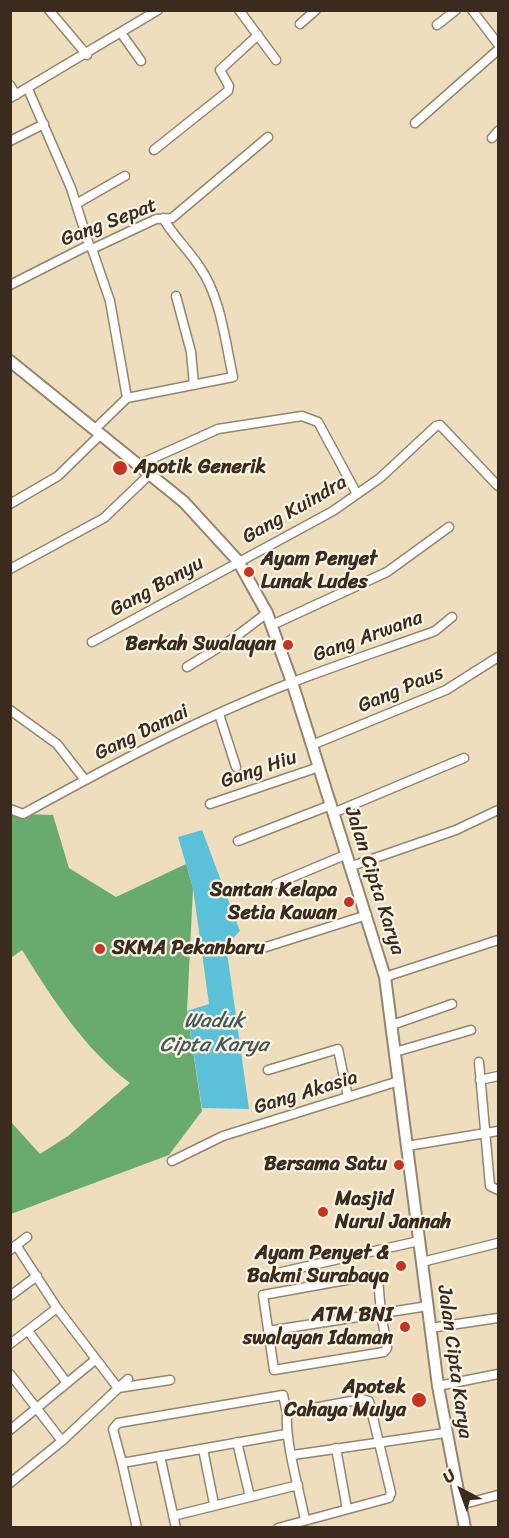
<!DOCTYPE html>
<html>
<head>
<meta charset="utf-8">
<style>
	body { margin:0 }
	#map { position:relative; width:509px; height:1538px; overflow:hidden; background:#efdebd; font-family:Sriracha,sans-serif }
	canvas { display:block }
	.frame { position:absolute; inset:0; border:12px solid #3b2a1e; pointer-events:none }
	.north { position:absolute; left:431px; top:1460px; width:60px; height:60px; -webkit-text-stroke:4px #fcf5e5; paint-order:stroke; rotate:319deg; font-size:16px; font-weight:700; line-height:24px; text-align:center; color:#3b2a1e }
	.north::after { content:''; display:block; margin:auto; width:21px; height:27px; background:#3b2a1e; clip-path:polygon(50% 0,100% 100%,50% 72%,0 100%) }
</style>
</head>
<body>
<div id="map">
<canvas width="509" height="1538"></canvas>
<div class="frame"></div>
<div class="north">U</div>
</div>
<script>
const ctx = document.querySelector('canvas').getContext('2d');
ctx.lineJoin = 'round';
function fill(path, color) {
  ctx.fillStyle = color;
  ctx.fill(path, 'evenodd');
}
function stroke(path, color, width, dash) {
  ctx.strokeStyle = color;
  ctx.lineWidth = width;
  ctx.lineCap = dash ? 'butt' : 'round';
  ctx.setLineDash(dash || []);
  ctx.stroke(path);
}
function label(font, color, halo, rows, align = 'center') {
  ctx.font = font + ' Sriracha,sans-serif';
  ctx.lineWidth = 4.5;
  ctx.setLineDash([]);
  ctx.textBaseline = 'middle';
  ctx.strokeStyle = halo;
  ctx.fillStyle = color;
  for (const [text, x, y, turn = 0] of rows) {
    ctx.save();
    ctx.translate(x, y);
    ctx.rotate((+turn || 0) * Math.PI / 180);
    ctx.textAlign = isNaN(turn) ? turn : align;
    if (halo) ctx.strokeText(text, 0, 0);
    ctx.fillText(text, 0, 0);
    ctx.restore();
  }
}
const forest = new Path2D(`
	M 11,809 L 23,814 L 53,815 L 69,868 L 116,897 L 186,864 L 193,888 L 187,1011 L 202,1111 L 169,1155 L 11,1214 L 11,1122 L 40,1154 L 68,1136 L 130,1083 C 85,1050 52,998 22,950 L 11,958 Z`);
const water = new Path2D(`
	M 202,830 L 240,931 L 226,945 L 249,1109 L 202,1108 L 187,1011 L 209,1004 L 193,888 L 178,837 Z`);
const minor = new Path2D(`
	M 49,10 L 87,55
	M 239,10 L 276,60
	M 472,10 L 498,44
	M 300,24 L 316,10
	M 437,25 L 456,10
	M 121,33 L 141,61
	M 10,85 L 16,95
	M 28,89 L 71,188 L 89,245
	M 10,98 L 158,10
	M 415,123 L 498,50
	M 492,138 L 498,131
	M 10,141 L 44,124
	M 154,150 L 228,91 L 229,86 L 220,70 L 258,35
	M 76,204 L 125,176
	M 92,249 L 110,301 L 127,398
	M 10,285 L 89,245 L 92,249 L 156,219 L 172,218 L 268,137
	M 176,296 L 191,352 L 194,385
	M 95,429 L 127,398 L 233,377 C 225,341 221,297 199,266 C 188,249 173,236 163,218
	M 138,465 L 218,429 L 302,416 L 318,422 L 357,494
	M 10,504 L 58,476 L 101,434
	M 10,569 L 104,518 L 150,474
	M 272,625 L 387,572 L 449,527
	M 92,642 L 333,511 L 380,478 L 436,426 L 440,425 L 498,486
	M 187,667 L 234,638 L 267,613
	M 10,710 L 57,744 L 85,780
	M 219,714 L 236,767
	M 312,745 L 446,690 L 498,657
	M 210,804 L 319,767
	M 10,809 L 23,814 C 110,766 200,718 293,682 C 340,664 388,648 435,631 L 452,617
	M 333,813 L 464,758
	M 238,841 L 331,805
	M 349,867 L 456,830 L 498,810
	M 276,884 L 345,855
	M 266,947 L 367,915
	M 385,977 L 498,940
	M 392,1025 L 452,1004
	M 395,1052 L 471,1030
	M 479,1062 L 490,1186 L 498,1190
	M 268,1070 L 338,1049 L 348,1097
	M 480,1080 L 498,1076
	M 407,1146 L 498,1131
	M 172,1161 L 223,1136 L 399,1081
	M 16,1245 L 57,1308 L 118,1388 L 170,1380
	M 10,1250 L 27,1237
	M 422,1262 L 498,1243
	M 277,1273 L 419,1241
	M 374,1275 L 378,1279 L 381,1313 L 387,1348 L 384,1352 L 274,1370 L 263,1295 Z
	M 10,1296 L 37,1276
	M 430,1328 L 498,1318
	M 28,1331 L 67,1383
	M 268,1331 L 428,1306
	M 10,1344 L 57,1308
	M 10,1374 L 62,1441
	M 438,1386 L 498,1374
	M 10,1430 L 95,1360
	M 237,1442 L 250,1497 L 298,1485
	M 336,1448 L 347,1509
	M 203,1449 L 214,1504
	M 293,1455 L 445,1433
	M 160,1456 L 176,1528
	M 122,1463 L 113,1429 L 118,1423 L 283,1395 L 287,1413
	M 10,1483 L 62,1441 L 128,1379
	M 460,1505 L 498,1495
	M 173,1516 L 250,1497
	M 137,1528 L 122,1463 L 286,1434
	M 278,1528 L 389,1498 L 391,1493 L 369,1401 L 362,1399 L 287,1413 C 285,1443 299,1488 305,1520`);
const major = new Path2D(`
	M 10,361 L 184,502 L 238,561 L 267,613 L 292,682 L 385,977 L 438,1386 L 465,1528`);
const markers = [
	[120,468,8,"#c8321e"],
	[249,572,6,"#c8321e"],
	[288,645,6,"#c8321e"],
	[349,902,6,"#c8321e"],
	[100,949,6,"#c8321e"],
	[399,1165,6,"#c8321e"],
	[323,1212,6,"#c8321e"],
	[401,1266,6,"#c8321e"],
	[405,1327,6,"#c8321e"],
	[419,1400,8,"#c8321e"]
];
const streetNames = [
	["Gang Sepat",109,223,-21],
	["Gang Kuindra",295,510,-30],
	["Gang Banyu",157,587,-29],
	["Gang Arwana",368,637,-20],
	["Gang Paus",401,690,-23],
	["Gang Damai",142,733,-26],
	["Gang Hiu",259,770,-19],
	["Jalan Cipta Karya",374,881,72],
	["Gang Akasia",306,1093,-17],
	["Jalan Cipta Karya",454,1362,82]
];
const poiNames = [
	["Apotik Generik",134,468,"left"],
	["Ayam Penyet",261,560,"left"],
	["Lunak Ludes",261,583,"left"],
	["Berkah Swalayan",276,645],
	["Santan Kelapa",337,891],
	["Setia Kawan",337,914],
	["SKMA Pekanbaru",112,949,"left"],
	["Bersama Satu",387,1165],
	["Masjid",335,1200,"left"],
	["Nurul Jannah",335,1223,"left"],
	["Ayam Penyet &",389,1254],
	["Bakmi Surabaya",389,1277],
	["ATM BNI",393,1316],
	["swalayan Idaman",393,1339],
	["Apotek",406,1388],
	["Cahaya Mulya",406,1411]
];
const waterNames = [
	["Waduk",214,1022],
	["Cipta Karya",214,1046]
];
fill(forest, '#69ab6e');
fill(water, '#5bc1d9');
stroke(minor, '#95846e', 11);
stroke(major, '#95846e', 14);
stroke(minor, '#fff', 8);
stroke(major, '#fff', 10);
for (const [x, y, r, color] of markers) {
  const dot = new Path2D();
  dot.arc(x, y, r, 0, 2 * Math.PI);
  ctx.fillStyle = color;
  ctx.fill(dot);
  stroke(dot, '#fcf5e5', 2);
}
label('20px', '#3b2a1e', '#fcf5e5', streetNames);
label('bold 20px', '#3b2a1e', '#fcf5e5', poiNames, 'right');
label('italic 21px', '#455756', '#fcf5e5', waterNames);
</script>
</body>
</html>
